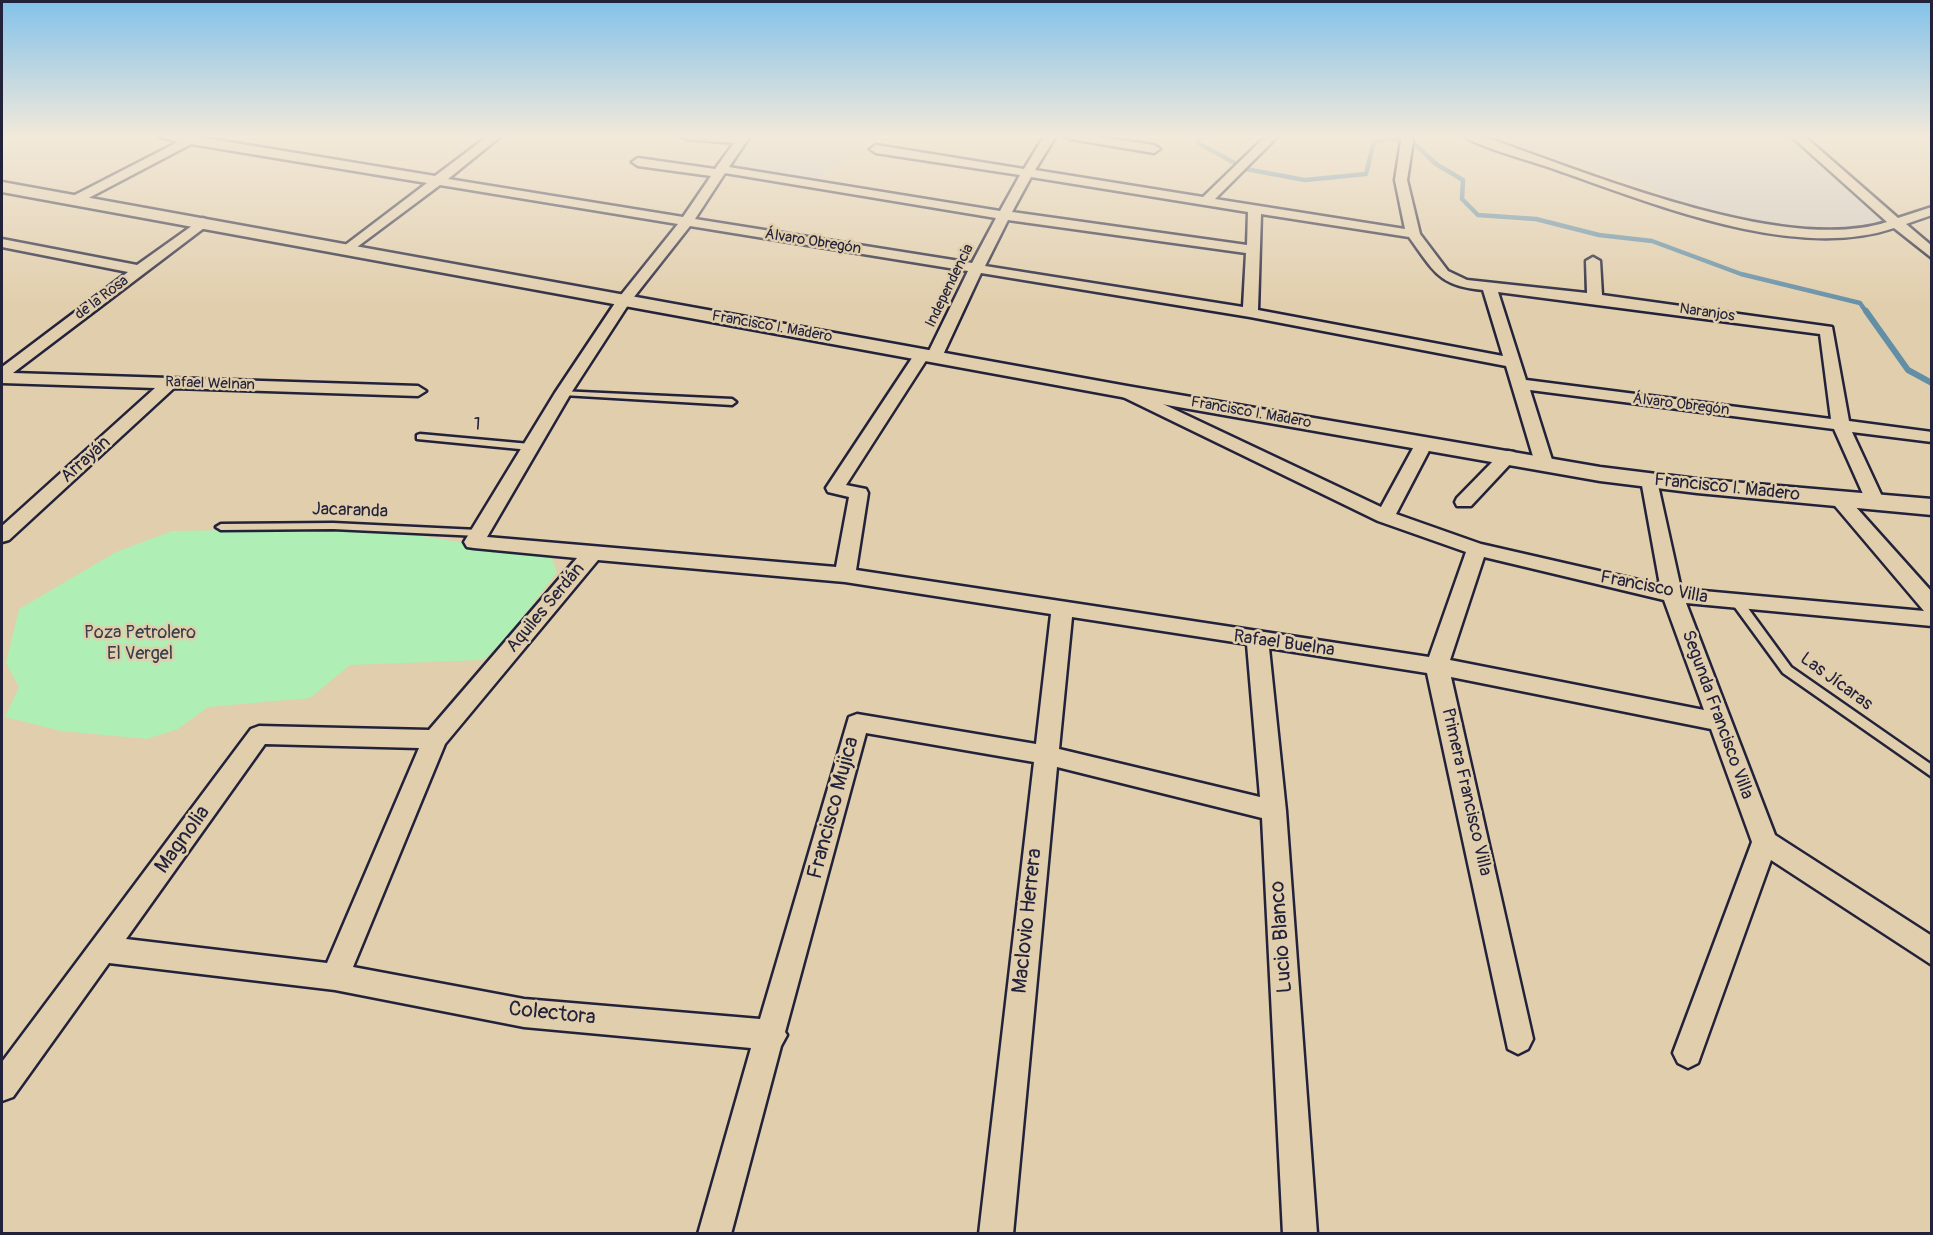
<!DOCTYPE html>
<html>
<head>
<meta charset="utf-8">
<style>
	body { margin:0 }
	#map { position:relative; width:1933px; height:1235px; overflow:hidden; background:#e1ceac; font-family:Pangolin,sans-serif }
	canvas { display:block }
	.frame { position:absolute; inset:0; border:3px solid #22223b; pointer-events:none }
</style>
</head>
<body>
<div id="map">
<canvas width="1933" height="1235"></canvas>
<div class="frame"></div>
</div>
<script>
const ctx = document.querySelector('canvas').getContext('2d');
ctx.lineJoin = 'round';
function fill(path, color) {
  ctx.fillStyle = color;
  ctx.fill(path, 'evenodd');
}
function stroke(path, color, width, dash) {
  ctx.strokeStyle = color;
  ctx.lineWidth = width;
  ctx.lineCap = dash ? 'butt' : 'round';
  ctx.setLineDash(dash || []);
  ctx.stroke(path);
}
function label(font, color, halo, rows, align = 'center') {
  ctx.font = font + ' Pangolin,sans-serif';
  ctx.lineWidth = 5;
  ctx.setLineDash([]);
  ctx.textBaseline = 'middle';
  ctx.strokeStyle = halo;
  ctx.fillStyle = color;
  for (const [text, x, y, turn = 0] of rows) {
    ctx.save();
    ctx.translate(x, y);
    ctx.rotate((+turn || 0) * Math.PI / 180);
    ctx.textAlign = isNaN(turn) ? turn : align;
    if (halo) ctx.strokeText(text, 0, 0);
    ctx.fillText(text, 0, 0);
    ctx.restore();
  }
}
const built = new Path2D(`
	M 753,136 L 876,136 L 818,179 L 733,165 Z
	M 1487,136 L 1789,136 L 1884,221 L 1872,226 L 1847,230 L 1791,229 L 1694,210 L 1646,186 Z`);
const green = new Path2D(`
	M 288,529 L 403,533 L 551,557 L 557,572 L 509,636 L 483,660 L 350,665 L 310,698 L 208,707 L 178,729 L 147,739 L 61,731 L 5,717 L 19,687 L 6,663 L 19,609 L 116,552 L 172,531 Z`);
const streamFar1 = new Path2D(`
	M 1199,136 L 1198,143 L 1246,169 L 1305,180 L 1366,174 L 1374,141 L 1388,139 L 1413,142 L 1436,164 L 1463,180 L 1462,199 L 1478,215 L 1536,219 L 1599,235 L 1652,241 L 1741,274 L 1860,303 L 1867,313`);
const stream = new Path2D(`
	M 1866,311 L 1908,370 L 1932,383`);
const service = new Path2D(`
	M 560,391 L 732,399 L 736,402 L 732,405 L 563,395 L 559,393 Z
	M 420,434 L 530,444 L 534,447 L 530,450 L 417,439 L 417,435 Z
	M 333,523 L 478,530 L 483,533 L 478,536 L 333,529 L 221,530 L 216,527 L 221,524 Z
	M 1738,599 L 1742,600 L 1791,667 L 1932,765 L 1932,777 L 1783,673 L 1734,606 L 1733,603 L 1734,600 Z`);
const minor = new Path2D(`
	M 158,136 L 193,136 L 435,176 L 488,136 L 501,136 L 448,179 L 683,217 L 711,176 L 638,166 L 632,162 L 638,158 L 715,169 L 734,143 L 687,139 L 681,136 L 750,136 L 729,167 L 1000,211 L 1020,175 L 876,153 L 870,149 L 876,145 L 1024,169 L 1044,136 L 1056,136 L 1035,170 L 1203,197 L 1266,136 L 1278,136 L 1215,199 L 1405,229 L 1395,180 L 1401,141 L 1399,136 L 1411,136 L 1413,141 L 1407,180 L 1420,234 L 1448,271 L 1467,280 L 1587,293 L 1586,261 L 1593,257 L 1600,261 L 1602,295 L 1832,327 L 1849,421 L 1932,432 L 1932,442 L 1852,432 L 1885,503 L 1876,509 L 1867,503 L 1834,429 L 1530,390 L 1553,463 L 1544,468 L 1535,463 L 1506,366 L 1250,317 L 981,273 L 942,357 L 934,362 L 927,359 L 846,485 L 866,489 L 868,493 L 856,570 L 1429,657 L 1466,552 L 1378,521 L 1121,396 L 1119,392 L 1127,387 L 1381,507 L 1418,439 L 1430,439 L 1433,443 L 1396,514 L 1481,544 L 1660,585 L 1641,480 L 1644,476 L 1656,476 L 1681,589 L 1924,611 L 1830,500 L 1839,494 L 1846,496 L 1932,592 L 1932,626 L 1686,603 L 1775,835 L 1932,936 L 1932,965 L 1771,860 L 1698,1063 L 1688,1068 L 1678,1063 L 1673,1053 L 1752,842 L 1711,729 L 1451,677 L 1533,1039 L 1528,1049 L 1518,1054 L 1508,1049 L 1427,673 L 1269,648 L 1286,811 L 1317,1234 L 1283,1234 L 1262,818 L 1057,767 L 1013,1234 L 979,1234 L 1034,762 L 866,733 L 785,1032 L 787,1035 L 781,1046 L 731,1234 L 698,1234 L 751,1048 L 524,1027 L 335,990 L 109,963 L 13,1097 L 2,1101 L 2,1062 L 251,729 L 259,726 L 429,730 L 577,558 L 474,548 L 467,547 L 464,542 L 555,393 L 617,300 L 678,224 L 440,185 L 349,253 L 342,249 L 344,246 L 427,183 L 191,144 L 79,203 L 71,203 L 71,197 L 178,142 ZM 725,173 L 996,218 L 972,263 L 695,219 ZM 1031,177 L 1248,212 L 1247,245 L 1012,212 ZM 1261,214 L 1409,237 C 1434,271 1438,286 1483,290 L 1503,356 L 1258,310 ZM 1008,220 L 1246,253 L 1243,307 L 985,266 ZM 690,226 L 968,271 L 928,353 L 916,352 L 826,488 L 828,492 L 849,497 L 836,567 L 487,537 L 571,393 L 630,302 ZM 1498,292 L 1820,334 L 1831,419 L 1526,380 ZM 1484,557 L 1664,600 L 1704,710 L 1450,660 ZM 598,560 L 845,582 L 1051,614 L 1036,744 L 857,714 L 849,717 L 760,1019 L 524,999 L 353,967 L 445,744 ZM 1072,617 L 1247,644 L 1260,797 L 1059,749 ZM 265,744 L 419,748 L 327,963 L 126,939 Z
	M 1065,136 L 1092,136 L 1154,145 L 1160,149 L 1154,153 L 1071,139 Z
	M 1464,136 L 1481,136 C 1585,171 1782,256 1887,222 L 1791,136 L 1804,136 L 1898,218 L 1932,207 L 1932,215 L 1906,224 L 1932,246 L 1932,258 L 1894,228 C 1791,263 1645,200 1545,166 C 1528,160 1476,146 1464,136 Z
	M 203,218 L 210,222 L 208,225 L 13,373 L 418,386 L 426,391 L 418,396 L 174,388 L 9,540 L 2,542 L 2,526 L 155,388 L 2,383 L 2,367 L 128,272 L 2,247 L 2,239 L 137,265 Z
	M 1508,451 L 1514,452 L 1517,456 L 1514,460 L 1471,506 L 1457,506 L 1455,502 L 1457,498 L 1502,452 Z`);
const tertiary = new Path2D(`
	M 2,182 L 1127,386 L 1600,467 L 1697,479 L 1932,499 L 1932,515 L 1697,493 L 1600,481 L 1127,398 L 2,192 Z`);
const farStreetnames = [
	["Álvaro Obregón",813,242,9],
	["Independencia",950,286,-64],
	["de la Rosa",102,298,-37],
	["Naranjos",1707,313,8],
	["Francisco I. Madero",772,327,10],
	["Rafael Welnan",210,384,2],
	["Álvaro Obregón",1681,405,7],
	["Francisco I. Madero",1251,413,10]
];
const streetNames = [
	["1",477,425,5],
	["Arrayán",86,460,-42],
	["Francisco I. Madero",1727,488,6],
	["Jacaranda",350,511,2],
	["Francisco Villa",1654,588,11],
	["Aquiles Serdán",546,608,-50],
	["Rafael Buelna",1284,644,8],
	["Las Jícaras",1836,682,36],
	["Segunda Francisco Villa",1717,715,70],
	["Primera Francisco Villa",1466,792,77]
];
const parkNames = [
	["Poza Petrolero",140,633],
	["El Vergel",140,654]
];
const nearStreetnames = [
	["Francisco Mujica",834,808,-75],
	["Magnolia",183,840,-54],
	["Maclovio Herrera",1028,921,-84],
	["Lucio Blanco",1282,937,-94],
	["Colectora",552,1014,6]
];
fill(built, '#d0cbc0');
fill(green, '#afeeb4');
stroke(streamFar1, '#628ea6', 4.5);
stroke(stream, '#628ea6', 6);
stroke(service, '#22223b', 5);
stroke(minor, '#22223b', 5);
stroke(tertiary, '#22223b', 5);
fill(service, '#e1ceac');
fill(minor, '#e1ceac');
fill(tertiary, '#e1ceac');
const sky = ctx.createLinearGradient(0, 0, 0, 309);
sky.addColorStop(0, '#83c2ea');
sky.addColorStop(0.44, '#f2e9da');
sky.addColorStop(1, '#f2e9da00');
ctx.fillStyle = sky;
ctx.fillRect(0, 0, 1933, 309);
label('15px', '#22223b', '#e1ceac', farStreetnames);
label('18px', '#22223b', '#e1ceac', streetNames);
label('18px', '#37414d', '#e1ceac', parkNames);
label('21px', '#22223b', '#e1ceac', nearStreetnames);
</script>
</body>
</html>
